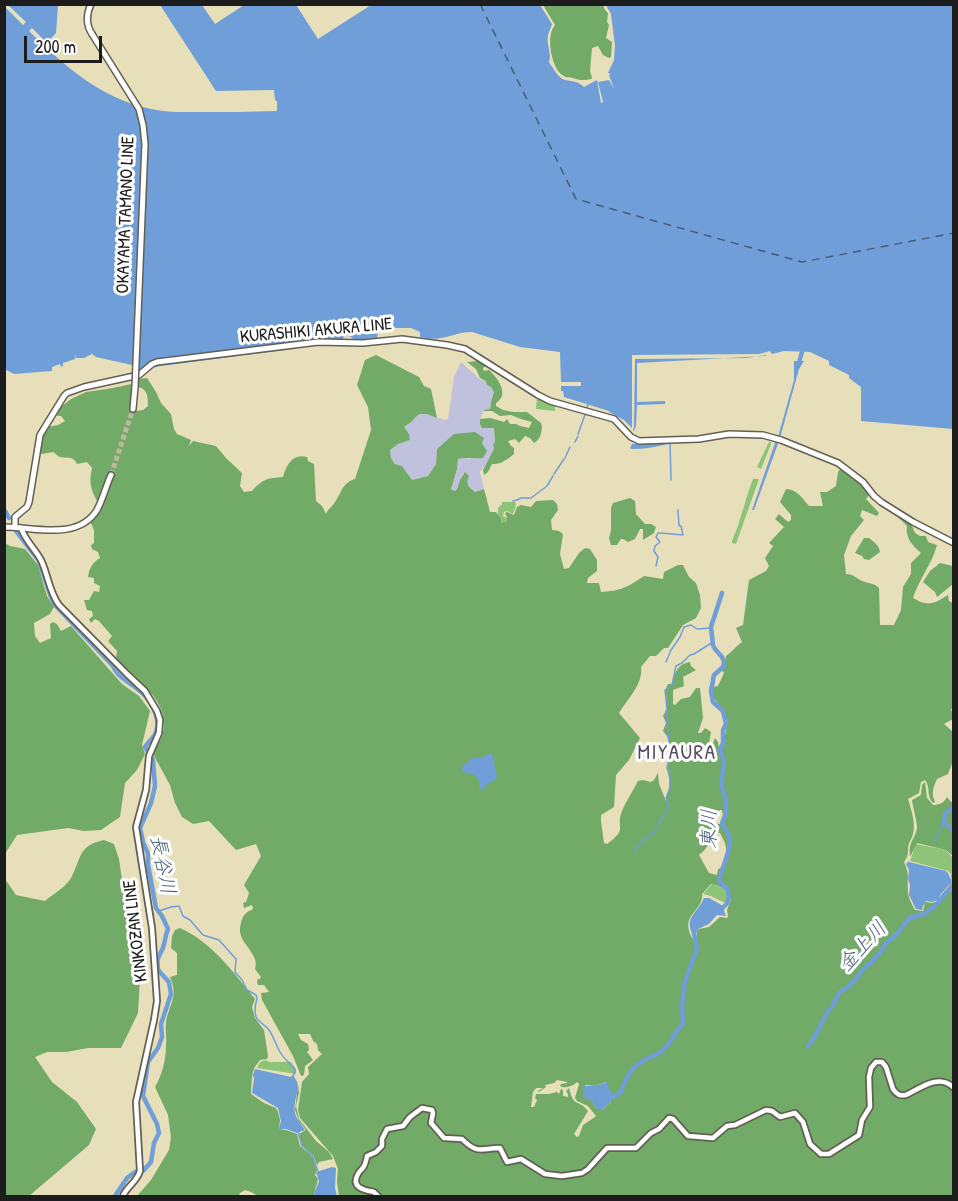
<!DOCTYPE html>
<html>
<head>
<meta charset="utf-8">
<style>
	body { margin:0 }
	#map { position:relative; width:958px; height:1201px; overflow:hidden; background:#e7dfba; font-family:"Patrick Hand",sans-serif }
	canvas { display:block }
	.frame { position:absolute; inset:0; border:6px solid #1c1c1c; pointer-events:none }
	.scale { position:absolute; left:24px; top:36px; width:78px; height:27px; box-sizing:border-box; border:3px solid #1c1c1c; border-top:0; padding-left:8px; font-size:18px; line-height:21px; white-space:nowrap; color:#1c1c1c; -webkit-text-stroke:4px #fff; paint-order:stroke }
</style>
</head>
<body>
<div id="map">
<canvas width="958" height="1201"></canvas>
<div class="frame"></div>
<div class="scale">200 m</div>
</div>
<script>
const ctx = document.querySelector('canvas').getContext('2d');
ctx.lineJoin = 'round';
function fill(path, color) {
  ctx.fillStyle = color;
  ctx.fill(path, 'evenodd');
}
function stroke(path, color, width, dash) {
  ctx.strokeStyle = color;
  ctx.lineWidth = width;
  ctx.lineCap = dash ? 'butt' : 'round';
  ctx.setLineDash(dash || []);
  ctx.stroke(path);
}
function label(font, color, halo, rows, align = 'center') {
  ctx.font = font + ' "Patrick Hand","Klee One",sans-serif';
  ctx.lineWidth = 6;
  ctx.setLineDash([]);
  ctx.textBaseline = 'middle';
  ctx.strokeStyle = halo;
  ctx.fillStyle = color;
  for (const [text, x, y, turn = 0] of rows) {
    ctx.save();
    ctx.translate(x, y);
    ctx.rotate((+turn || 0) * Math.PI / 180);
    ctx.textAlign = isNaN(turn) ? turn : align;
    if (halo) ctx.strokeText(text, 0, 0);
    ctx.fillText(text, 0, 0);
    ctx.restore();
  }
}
const industrial = new Path2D(`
	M 461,362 L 481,380 L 486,381 L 487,385 L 491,387 L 494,392 L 491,402 L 490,409 L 484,410 L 480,419 L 480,424 L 494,428 L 495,442 L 493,445 L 494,449 L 493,454 L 480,472 L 484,489 L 475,492 L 469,487 L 463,473 L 457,489 L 455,491 L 451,488 L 457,469 L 458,458 L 462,457 L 470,459 L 486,449 L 482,443 L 484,440 L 475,432 L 437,449 L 436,464 L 428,476 L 412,480 L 402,466 L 396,464 L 391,458 L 390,450 L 398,444 L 410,440 L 409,434 L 403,427 L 411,422 L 419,414 L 427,414 L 445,420 L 448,419 L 454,377 Z`);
const green = new Path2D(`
	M 537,397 L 555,403 L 555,411 L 536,409 Z
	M 769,442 L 771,442 L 771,444 L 761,469 L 757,467 Z
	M 753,479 L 759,479 L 736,544 L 732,543 L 732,541 C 741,521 745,499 753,479 Z
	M 502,502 L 515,502 C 517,506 515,509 513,514 L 507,511 L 504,512 L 503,516 L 507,518 L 507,523 L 501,523 L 498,516 L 498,508 L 502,504 Z
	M 916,844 L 946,850 L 953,858 L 953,872 L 951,874 L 948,871 L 910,861 Z
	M 712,884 C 722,888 734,890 725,903 L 711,896 L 703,894 Z
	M 265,1060 L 270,1062 L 291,1062 L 296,1069 L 296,1074 L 257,1068 L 260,1062 Z`);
const forest = new Path2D(`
	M 543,5 L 603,5 L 605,10 L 608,13 L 607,22 L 609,25 L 606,38 L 612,42 L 611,57 L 609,58 L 603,55 L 598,46 L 592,48 L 590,71 L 592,78 L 591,79 C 584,81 578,80 573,78 C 570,77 566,78 564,76 C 553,71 548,45 551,34 C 551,31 553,28 555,25 Z
	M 376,355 L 419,377 L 424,386 L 431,389 L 437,418 L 427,414 L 419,414 L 411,422 L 404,427 L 409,434 L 410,440 L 398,444 L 390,450 L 391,458 L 395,464 L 402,466 L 412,480 L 428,476 L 436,464 L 437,449 L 454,434 L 475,432 L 484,438 L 482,443 L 487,451 L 483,458 C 475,459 464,457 458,459 L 457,469 L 451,489 L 455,491 L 457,489 L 460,480 L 465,472 L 469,476 L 467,481 L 469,487 L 475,492 L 484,489 L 490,512 L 496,512 L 501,519 L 501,523 L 507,522 L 507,518 L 505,513 L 507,512 L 514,515 L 517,507 L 521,505 L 531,507 L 536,501 L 553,500 L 557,504 L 558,510 L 551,520 L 552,530 L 559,531 L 563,534 L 560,554 L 564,569 L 569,568 L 579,553 L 585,548 L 590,549 L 597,560 L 597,571 L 588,578 L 587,583 L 599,583 L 601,592 C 620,591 628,587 644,576 L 663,579 L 664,572 L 678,565 L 683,565 L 689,577 L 696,583 L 700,595 L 701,608 L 696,618 L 683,625 L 668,648 L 664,648 L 656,656 L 650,656 L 641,667 C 643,685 628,698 619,713 L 640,738 L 629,760 L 616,775 L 614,807 L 601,815 L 601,821 L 604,843 L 607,844 C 629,828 615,829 622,811 C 626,801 633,791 638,781 L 643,780 L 651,782 L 654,780 L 658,773 L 659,784 L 666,801 L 670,782 L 667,769 L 670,758 L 671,749 L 667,736 L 663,731 L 666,723 L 663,716 C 672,703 662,695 668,684 L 673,684 C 674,672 678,664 690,662 L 691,666 L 696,670 L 683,677 L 684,686 L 673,690 L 673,704 L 675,705 L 681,699 L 690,697 L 696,688 L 700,688 L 703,718 L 698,733 L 701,733 L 705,728 L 711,732 L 708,748 L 711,749 L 715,738 L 718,742 L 720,755 C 724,742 729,726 724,713 C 719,700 712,704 713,687 L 718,686 L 724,673 L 721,669 L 724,667 L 726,656 C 732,652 736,646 742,642 L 736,628 L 743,625 L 749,580 L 766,571 L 769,566 L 765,558 L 773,546 L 769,543 L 784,527 L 775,519 L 779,514 L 788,522 L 791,520 L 791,515 L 780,502 L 786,489 C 797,489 803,499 809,506 L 823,506 L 820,492 L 827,492 L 836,486 L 838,472 L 841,468 L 862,483 L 870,494 L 866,499 L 879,513 L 877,516 L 862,510 L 860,516 L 864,520 L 851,536 L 844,555 L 846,574 C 855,574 857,580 865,582 C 871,584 874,583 879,588 L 880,625 L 894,625 L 901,610 L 903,587 L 911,574 L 911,563 L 921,553 C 913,546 905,538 907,526 L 897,516 L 898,515 L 911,523 L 915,533 L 920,536 L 926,536 L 928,542 L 937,545 C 932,564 919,579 913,598 C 929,607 933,604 948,595 L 949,601 L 953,603 L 954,705 L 951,710 L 953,713 L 953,719 L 944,724 L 953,732 L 953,761 L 948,774 L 937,779 C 933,788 931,793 935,802 L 933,803 C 926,797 931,787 925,780 L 921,782 L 919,793 L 908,799 C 911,809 916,824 913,834 C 912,839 908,843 908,848 C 908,855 908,856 904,862 C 910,874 907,879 908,891 C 908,898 912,904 915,910 L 923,911 L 925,902 L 932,903 L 938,901 L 942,894 L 952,883 L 951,875 L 953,872 L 953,1196 L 339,1196 L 337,1182 L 338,1169 L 333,1156 L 300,1118 L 298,1110 L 302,1082 L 309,1074 L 308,1067 L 322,1054 L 318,1050 L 317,1044 L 313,1041 L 310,1034 L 298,1034 L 301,1040 L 308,1044 L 309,1050 L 307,1052 L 313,1060 L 305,1066 L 304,1075 L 301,1076 L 293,1056 L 262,1000 L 261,993 L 269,992 L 264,985 L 258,985 L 257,982 L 258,979 L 260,979 L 261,977 L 255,969 C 256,966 256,963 255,959 C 250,946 236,939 241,923 C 243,915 246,912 253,909 L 252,905 L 244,908 L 243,903 L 246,902 L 249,893 L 244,885 L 261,856 L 256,844 L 236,850 L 209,821 L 193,824 L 182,817 L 175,803 L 170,785 L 153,754 C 156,748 161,740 163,733 C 171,702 135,677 116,659 L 117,651 L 108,641 L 112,636 L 99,621 L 95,619 L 91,623 L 89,619 L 93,616 L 92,611 L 87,610 L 84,600 L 89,600 L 94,591 L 99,592 L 100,586 L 94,583 L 94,578 L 88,577 C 89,568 93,562 100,558 L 98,552 L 92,549 L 91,545 L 94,543 L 94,530 L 90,521 L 101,507 C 92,494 88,484 92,468 L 87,462 L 77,464 C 73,455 67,459 60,457 C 57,456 55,453 53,452 L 42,454 L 39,451 L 42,437 L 47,427 L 58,425 L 65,421 L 61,416 L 57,416 L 58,411 L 61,407 L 71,399 L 86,392 L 113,388 L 131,384 L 132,385 L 131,409 L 137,411 L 143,410 L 148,406 C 148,398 148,389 138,387 L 139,379 L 147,378 L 156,392 L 161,403 L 171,414 L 174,429 L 177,434 L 191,440 L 189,446 L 193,441 L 216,446 L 226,458 L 242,473 L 240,486 L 244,492 L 252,491 C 263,479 267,478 283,477 C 286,465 293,453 307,457 L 308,461 L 314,464 L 316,501 L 322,506 L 326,514 C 328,509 332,507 335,502 C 342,492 342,483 355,479 L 371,430 L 368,407 L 357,385 L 365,360 ZM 720,810 L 722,810 L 724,822 L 720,824 L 711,823 L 709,820 L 710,813 L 717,813 ZM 705,831 L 720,833 C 729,849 727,852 721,868 L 718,869 L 717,875 L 709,873 L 699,855 C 708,848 712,842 705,831 ZM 711,884 C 723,887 725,888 731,899 L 727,910 L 728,917 L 726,918 L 720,917 L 709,927 L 699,929 L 697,931 L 697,939 L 695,942 C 676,915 704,912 702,894 ZM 557,1080 L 567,1082 L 567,1083 L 561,1084 L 560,1086 C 565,1089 573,1086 577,1082 L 579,1084 L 575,1098 L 577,1101 L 588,1106 L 596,1116 L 595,1117 L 583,1125 L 579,1136 L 577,1137 L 574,1134 L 588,1111 C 578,1098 574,1109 569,1088 L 566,1091 L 568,1094 L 568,1097 L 563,1096 L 563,1090 L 561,1089 L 559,1094 L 557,1092 L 549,1094 L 536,1094 L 535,1098 L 537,1100 L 534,1107 L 531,1107 L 533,1092 L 536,1088 L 543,1088 L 538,1091 L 539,1092 L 546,1087 L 545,1085 L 554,1083 ZM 606,1082 L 611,1102 L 603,1109 L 596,1108 L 592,1101 L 590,1099 L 585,1085 L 595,1086 Z
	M 478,360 L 486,366 L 483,368 L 484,371 L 489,370 C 498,378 510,395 496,403 L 496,406 L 503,410 L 513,412 L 527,412 L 541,423 L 542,427 L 541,434 L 538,440 L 534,443 L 530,438 L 525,436 L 519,443 L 515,439 L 508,441 L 511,446 L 514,448 L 514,454 C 508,459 500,465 492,464 L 488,472 L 484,475 L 483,470 L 494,449 L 493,445 L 495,442 L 494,428 L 482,428 L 480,424 L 480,419 L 490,418 L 504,422 L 507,419 L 510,424 L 516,424 L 520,426 L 529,428 L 532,422 L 521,419 L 511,415 L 500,416 L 492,411 L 484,411 L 484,410 L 490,409 L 491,402 L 494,392 L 491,387 L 487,385 L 486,381 L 480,378 L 476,369 L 467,362 L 477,361 Z
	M 630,498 L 635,501 L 636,514 L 645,524 L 651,524 L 656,527 L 654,533 L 643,540 L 643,529 L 640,529 L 635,539 L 628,542 L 623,539 L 621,539 L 617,545 L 611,545 L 609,538 L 611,530 L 611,508 L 613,503 Z
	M 864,538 L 869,538 C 874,542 879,545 880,552 L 869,560 L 864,559 L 862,556 L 855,553 Z
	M 5,543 L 10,546 L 25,549 L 38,565 L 47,596 L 54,607 L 50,614 L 34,623 L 35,636 L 40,643 L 51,638 L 50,624 L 53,622 L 57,624 L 61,631 L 71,626 L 122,684 L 139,696 L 150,711 L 142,745 L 145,754 L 137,770 L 125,783 L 120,817 L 101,830 L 84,831 L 68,828 L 17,835 L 5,854 Z
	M 940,563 L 953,566 L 953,584 L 937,597 L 935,592 L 923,582 L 930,571 Z
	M 925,782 L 927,798 L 933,805 C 939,805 944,803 947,797 L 951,802 L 953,801 L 953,856 L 946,850 L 917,843 L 910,857 C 910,853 909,850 910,847 C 911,840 916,836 917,828 C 917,820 913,808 912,800 L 921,795 L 922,785 Z
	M 104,840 L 114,844 L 119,859 L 133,954 L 140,979 L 138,1013 L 121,1048 L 88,1048 L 66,1052 L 47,1052 L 35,1057 L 52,1082 L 77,1102 L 96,1129 L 89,1145 L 29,1196 L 5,1196 L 5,879 L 16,895 L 45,901 C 53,894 66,887 71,878 C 82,858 77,846 104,840 Z
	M 180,928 C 213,943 233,972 255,999 L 252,1007 L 255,1018 L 264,1030 L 268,1056 L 267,1059 L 260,1060 C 258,1063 255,1066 254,1069 C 252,1072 251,1089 251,1094 L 264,1103 L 276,1108 L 278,1112 L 280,1120 L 279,1129 L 286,1130 L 297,1134 L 300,1146 L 311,1155 L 313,1159 L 317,1170 L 315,1175 L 318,1179 L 314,1194 L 315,1196 L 258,1196 L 251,1192 L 245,1190 L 240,1193 L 239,1196 L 137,1196 L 151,1180 L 169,1150 L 171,1138 L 168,1115 L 155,1087 C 162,1076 166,1059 166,1046 C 167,1038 165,1030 166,1022 C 169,1004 179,997 170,977 L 177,975 L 177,953 L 171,948 L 172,936 L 175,930 Z
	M 298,1084 L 299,1093 L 296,1106 L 299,1119 L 316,1141 L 329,1152 L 333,1159 L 319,1162 L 317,1165 L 313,1155 L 302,1145 L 299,1134 L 306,1130 L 299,1121 L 295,1110 Z`);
const water = new Path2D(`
	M 8,5 L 58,5 L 56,33 L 47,43 L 32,28 L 29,31 C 64,66 102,99 151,109 C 168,113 185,112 202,112 C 226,112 251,112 276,111 L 277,110 L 277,101 L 275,100 L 274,90 L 216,91 L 160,5 L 202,5 L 215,24 L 244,5 L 296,5 L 318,39 L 371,5 L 540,5 L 552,24 C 551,28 549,31 548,35 C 546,44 552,53 549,62 C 553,68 558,78 565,80 C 574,82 576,80 584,87 L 597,80 L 601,103 L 603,102 L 598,82 L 609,80 L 614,89 L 609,75 L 611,74 L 608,73 L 614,60 L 615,46 L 611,14 L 606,5 L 953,5 L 953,429 L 861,421 L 861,387 L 849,378 L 849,375 L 829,365 L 829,361 L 810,352 L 784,351 L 772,354 L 770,351 L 759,354 L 632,355 L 632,428 L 624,420 L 609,412 L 609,411 L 564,397 L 563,391 L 561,391 L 561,386 L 581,386 L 581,382 L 561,382 L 560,352 L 520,347 L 472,332 C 452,332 442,343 420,337 L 420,332 L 411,328 L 388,328 L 378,333 L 377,338 L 354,340 C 351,336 348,335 344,337 L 342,340 L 147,364 L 138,372 L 135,371 L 132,365 L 96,357 L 92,354 L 84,358 L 76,358 L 76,353 L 75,359 L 63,363 L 63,366 L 61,367 L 60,364 L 52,367 L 52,371 L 14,374 L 4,369 L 4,6 L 23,25 L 26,22 Z
	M 767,355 L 765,356 L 637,363 L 637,402 L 665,401 L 665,404 L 637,405 L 636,426 L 634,431 L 633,431 L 634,427 L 635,359 L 746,358 Z
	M 794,361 L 804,361 L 799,369 L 780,438 L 778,437 L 794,380 Z
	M 776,440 L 779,441 L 754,510 L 752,510 Z
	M 667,442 L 668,444 C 656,447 644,449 632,449 L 630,448 L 632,444 Z
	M 490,753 L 492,753 L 497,777 L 495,780 L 487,784 L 483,789 L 479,789 L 479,782 L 477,777 C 473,773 467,774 462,770 C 461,764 466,765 469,761 L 470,759 L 475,757 L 481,758 Z
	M 909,861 L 909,862 L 946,871 L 948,873 L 952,882 L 941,894 L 938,900 L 932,902 L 926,901 L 923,906 L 922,910 L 916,909 L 909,895 L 910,885 L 908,879 L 909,870 L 906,864 Z
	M 704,898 L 709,898 L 725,907 L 724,911 L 726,916 L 717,915 L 709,924 L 698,929 L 694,938 C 683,916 696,916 704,898 Z
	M 255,1069 L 291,1077 L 292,1075 C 305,1086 292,1098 295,1113 C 297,1120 302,1125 305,1130 L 297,1133 L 286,1129 L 279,1129 L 281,1121 L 278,1108 L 252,1093 L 254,1079 L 253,1075 Z
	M 607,1082 L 613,1098 C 611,1103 606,1106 602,1110 L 596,1108 L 592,1101 L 583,1097 L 584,1086 L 595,1086 Z
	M 332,1167 L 336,1168 L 335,1188 L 337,1196 L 315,1196 L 314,1194 L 319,1181 L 316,1172 Z`);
const stream = new Path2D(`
	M 247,354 L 296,348
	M 155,366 L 240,355
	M 587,408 L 588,404
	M 578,434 L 586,412
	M 575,442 L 578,436
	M 670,443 L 671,480
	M 565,458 L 570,447
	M 554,474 L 564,459
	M 513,501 L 517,500 L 521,498 L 531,498 L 547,486 L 553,476
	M 656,566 L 658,557 L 654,551 L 655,546 L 660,542 L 656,537 L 658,533 L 661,533 L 683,535 L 681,526 L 679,526 L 678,510
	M 666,662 L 671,650 L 680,637 L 684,627 L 691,625 L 697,629 L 711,628
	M 934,841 L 944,823
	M 634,852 L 643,840 L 654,833 L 669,805 L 666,798 L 670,788 L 670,775 L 667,768 L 670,750 L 666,716 L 667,708 L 665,690 L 672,685 L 676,666 L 682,663 L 690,655 L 694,654 L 713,642
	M 159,911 L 171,907 L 179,906 L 183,916 L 190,920 L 203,935 L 219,940 L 236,959 L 235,972 L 242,980 L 247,990 L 256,995 L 257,999 C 255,1005 254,1010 256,1017 C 259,1023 266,1025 269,1030 C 274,1037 276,1045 280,1052 C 284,1059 290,1063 295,1070 L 293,1077
	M 298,1132 L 302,1146 L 312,1155 L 318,1171`);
const river = new Path2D(`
	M 798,366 L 802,352
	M 4,509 L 9,518
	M 16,531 L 39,561 L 51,597 L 55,605 L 113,666 C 117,677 131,683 140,691 C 151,700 161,718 156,732 C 154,738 148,742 145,747 L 153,760 L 155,786 L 151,803 L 140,828 L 143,842 L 148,854 L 148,865 L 156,908 L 162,916 L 168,929 C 165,936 165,944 162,950 C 157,960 157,958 158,970 L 169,982 L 171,994 L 161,1024 L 162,1037 L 158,1048 L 148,1062 L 143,1096 L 157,1124 L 159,1133 L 154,1143 L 151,1162 L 144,1170
	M 954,806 L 945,814 L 944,823 L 950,827 L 954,833
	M 720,909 C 730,904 730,897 727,888 L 722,885 L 719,880 C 722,867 732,849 729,836 C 728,832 724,827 722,823 L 726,813 L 726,801 L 722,787 L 722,775 L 724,760 L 720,750 L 723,743 L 723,730 L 726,724 L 723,711 L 713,702 L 711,691 L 714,675 L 723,667 L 724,662 L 722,657 L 715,649 L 713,645 L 711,627 L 722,593
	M 808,1046 L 815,1036 L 828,1011 L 832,1007 L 839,993 L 849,986 L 856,979 L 863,969 L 870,964 L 882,950 L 886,943 L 897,934 L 909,918 L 924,914 L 935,906 L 954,884
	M 611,1098 L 621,1092 C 623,1083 630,1070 638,1064 C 646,1058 656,1056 663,1050 C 671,1043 675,1031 683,1024 L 682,1005 L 685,981 L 697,949 L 694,933
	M 115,1196 L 127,1178 L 138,1170`);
const ferry = new Path2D(`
	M 480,4 L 576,199 L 802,262 L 954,233`);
const primaryTunnel = new Path2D(`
	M 111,475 L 133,409`);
const secondary = new Path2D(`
	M 21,528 C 25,540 35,549 41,560 C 48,574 49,592 59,605 L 127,674 L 145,691 L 157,711 L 160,720 L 159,733 L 149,756 L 146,790 L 136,827 L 152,928 L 157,1001 L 154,1020 L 136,1102 L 140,1171 C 137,1182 127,1186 123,1196
	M 378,1196 L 374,1192 C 365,1190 350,1188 358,1174 C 359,1171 363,1169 364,1166 C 365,1165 367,1157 367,1156 L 376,1152 L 382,1146 L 382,1139 L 387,1129 L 403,1126 L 410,1117 L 422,1108 L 432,1110 L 433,1113 L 431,1123 L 444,1138 L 462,1139 C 478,1155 481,1148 500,1148 L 507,1162 L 521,1159 L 545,1174 L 562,1176 L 582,1173 L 588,1169 L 607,1148 L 636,1148 L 651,1133 L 659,1129 L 669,1118 L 673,1119 L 688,1136 L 713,1138 L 727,1126 L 735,1125 L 766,1110 L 772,1111 L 780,1117 L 795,1113 L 803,1122 L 810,1144 L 821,1154 L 829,1154 L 859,1135 L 862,1120 L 870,1107 L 869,1077 L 871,1068 L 876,1062 L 882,1062 L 886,1067 L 893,1089 C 897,1095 900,1096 906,1095 C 921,1088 939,1073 954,1088`);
const primary = new Path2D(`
	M 91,4 C 86,15 86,25 92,34
	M 133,409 L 135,387
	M 4,527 C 34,527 78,541 97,510 C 103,499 106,486 111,475
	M 15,527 L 15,517 L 27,507 L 29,502 L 40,435 L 64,396 L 67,393 L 84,387 L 139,375 L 152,364 L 157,362 L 318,342 L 363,343 L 402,339 L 447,345 L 465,349 L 538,395 L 550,401 L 614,419 L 631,437 L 639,441 L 699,439 L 729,434 L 763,435 L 781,440 L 838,463 L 863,482 L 874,496 L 881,502 L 913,522 L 954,543`);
const primaryBridge = new Path2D(`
	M 92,34 L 139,109 L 143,125 L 145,144 L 135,387`);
const streetNames = [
	["OKAYAMA TAMANO LINE",126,215,-88],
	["KURASHIKI AKURA LINE",316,331,-5],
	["KINKOZAN LINE",136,931,-97]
];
const waterNames = [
	["東川",710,829,-89],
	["長谷川",162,865,79],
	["金上川",863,947,-47]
];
const quarterNames = [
	["MIYAURA",677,753]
];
fill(industrial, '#c0c2dd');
fill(green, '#8dc478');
fill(forest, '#72aa68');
fill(water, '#6f9ed8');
stroke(stream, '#6f9ed8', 1.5);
stroke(river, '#6f9ed8', 4.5);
stroke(ferry, '#465d7a', 1.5, [8, 6]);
stroke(primaryTunnel, '#beb89a', 5, [5, 2.5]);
stroke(secondary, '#636053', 8);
stroke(primary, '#636053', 8);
stroke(secondary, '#fff', 4.5);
stroke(primary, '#fff', 5);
stroke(primaryBridge, '#636053', 8, []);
stroke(primaryBridge, '#fff', 5);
label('18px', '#1c1c1c', '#fff', streetNames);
label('italic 20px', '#465d7a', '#fff', waterNames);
ctx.letterSpacing = '1.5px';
label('21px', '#574b5d', '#fff', quarterNames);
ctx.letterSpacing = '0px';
</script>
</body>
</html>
